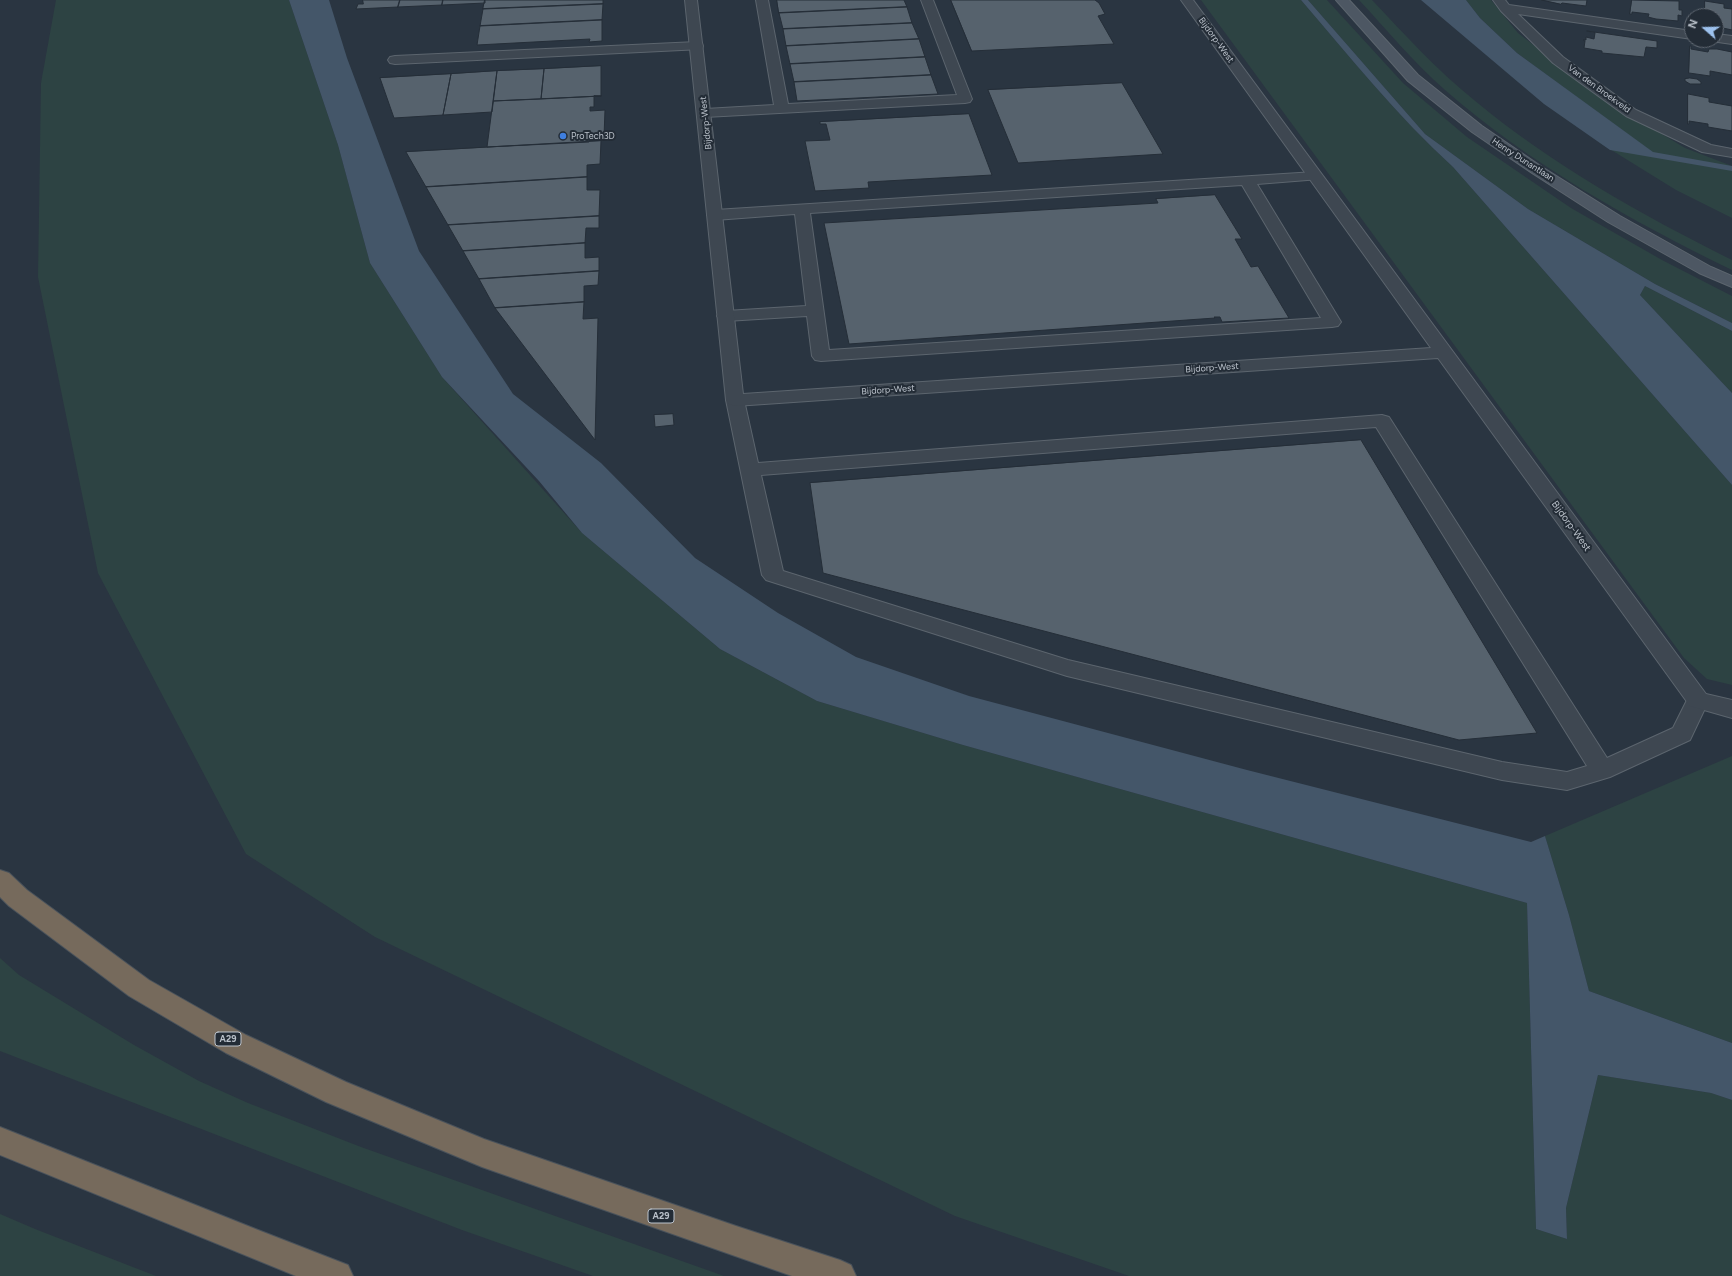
<!DOCTYPE html>
<html>
<head>
<meta charset="utf-8">
<style>
	body { margin:0 }
	#map { position:relative; width:1732px; height:1276px; overflow:hidden; background:#2a3541; font-family:Figtree,sans-serif }
	canvas { display:block }
	.north { position:absolute; left:1684px; top:8px; width:40px; height:40px; box-sizing:border-box; background:#232c36; border:1px solid #606872; border-radius:50%; rotate:290deg; font-size:11px; font-weight:700; line-height:16px; text-align:center; color:#bbc2cb }
	.north::after { content:''; display:block; margin:auto; width:14px; height:18px; background:#9dc2ee; clip-path:polygon(50% 0,100% 100%,50% 72%,0 100%) }
</style>
</head>
<body>
<div id="map">
<canvas width="1732" height="1276"></canvas>
<div class="north">N</div>
</div>
<script>
const ctx = document.querySelector('canvas').getContext('2d');
ctx.lineJoin = 'round';
function fill(path, color) {
  ctx.fillStyle = color;
  ctx.fill(path, 'evenodd');
}
function stroke(path, color, width, dash) {
  ctx.strokeStyle = color;
  ctx.lineWidth = width;
  ctx.lineCap = dash ? 'butt' : 'round';
  ctx.setLineDash(dash || []);
  ctx.stroke(path);
}
function label(font, color, halo, rows, align = 'center') {
  ctx.font = font + ' Figtree,sans-serif';
  ctx.lineWidth = 4;
  ctx.setLineDash([]);
  ctx.textBaseline = 'middle';
  ctx.strokeStyle = halo;
  ctx.fillStyle = color;
  for (const [text, x, y, turn = 0] of rows) {
    ctx.save();
    ctx.translate(x, y);
    ctx.rotate((+turn || 0) * Math.PI / 180);
    ctx.textAlign = isNaN(turn) ? turn : align;
    if (halo) ctx.strokeText(text, 0, 0);
    ctx.fillText(text, 0, 0);
    ctx.restore();
  }
}
const green = new Path2D(`
	M 56,0 L 289,0 L 338,145 L 370,263 L 442,377 L 582,533 L 720,649 L 817,701 L 963,745 L 1527,903 L 1536,1229 L 1567,1239 L 1566,1208 L 1598,1075 L 1711,1093 L 1732,1100 L 1732,1276 L 1129,1276 L 955,1216 L 375,937 L 246,854 L 98,573 L 38,277 L 41,83 Z
	M 1201,0 L 1301,0 C 1350,57 1397,116 1453,167 L 1732,485 L 1732,685 L 1707,679 L 1684,658 Z
	M 1308,0 L 1327,0 L 1403,83 L 1467,137 L 1571,208 L 1662,260 L 1732,296 L 1732,323 L 1655,284 L 1528,209 L 1425,134 Z
	M 1359,0 L 1372,0 C 1405,35 1437,70 1474,100 C 1552,165 1642,215 1732,260 L 1732,270 C 1631,221 1530,164 1445,90 C 1414,63 1387,30 1359,0 Z
	M 1466,0 L 1491,0 L 1518,33 L 1601,97 L 1685,148 L 1732,166 L 1732,218 L 1676,190 L 1600,143 L 1652,152 L 1517,53 L 1480,18 Z
	M 1645,286 L 1732,331 L 1732,393 L 1640,295 Z
	M 1732,756 L 1732,1043 L 1589,991 L 1569,915 L 1545,836 Z
	M 0,958 L 19,975 L 134,1045 L 199,1081 L 248,1103 L 361,1147 L 724,1276 L 593,1276 L 462,1230 L 0,1051 Z
	M 0,1214 L 35,1229 L 156,1276 L 0,1276 Z`);
const water = new Path2D(`
	M 289,0 L 329,0 L 347,58 L 419,251 L 513,394 L 601,463 L 695,558 L 778,613 L 856,657 L 969,696 L 1247,770 L 1531,842 L 1545,836 L 1569,915 L 1589,991 L 1732,1043 L 1732,1100 L 1711,1093 L 1598,1075 L 1566,1208 L 1567,1239 L 1536,1229 L 1527,903 L 963,745 L 817,701 L 720,649 L 582,533 L 539,481 L 442,377 L 370,263 L 338,145 Z
	M 1301,0 L 1308,0 L 1425,134 L 1528,209 L 1655,284 L 1732,323 L 1732,331 L 1645,286 L 1640,295 L 1732,393 L 1732,485 L 1453,167 C 1397,116 1350,57 1301,0 Z
	M 1421,0 L 1466,0 L 1480,18 L 1517,53 L 1653,152 L 1732,166 L 1732,171 L 1610,150 L 1544,104 Z`);
const building = new Path2D(`
	M 363,0 L 400,0 L 398,7 L 356,9 L 358,4 L 363,4 Z
	M 400,0 L 443,0 L 442,5 L 398,7 Z
	M 443,0 L 485,0 L 485,3 L 442,5 Z
	M 485,0 L 603,0 L 603,4 L 483,9 Z
	M 777,0 L 904,0 L 907,7 L 779,13 Z
	M 951,0 L 1095,0 L 1099,3 L 1105,14 L 1098,16 L 1114,44 L 972,51 Z
	M 1542,0 L 1587,0 L 1586,6 L 1562,3 L 1561,4 Z
	M 1632,0 L 1679,1 L 1679,10 L 1682,10 L 1682,16 L 1678,15 L 1678,21 L 1656,19 L 1648,17 L 1649,14 L 1632,12 L 1632,14 L 1630,14 Z
	M 1705,1 L 1724,4 L 1724,8 L 1732,9 L 1732,30 L 1723,28 L 1723,25 L 1716,24 L 1716,16 L 1705,16 Z
	M 603,4 L 602,20 L 480,26 L 483,9 Z
	M 907,7 L 912,23 L 783,29 L 779,13 Z
	M 602,20 L 602,41 L 589,42 L 590,39 L 477,45 L 480,26 Z
	M 912,23 L 919,39 L 786,46 L 783,29 Z
	M 1587,31 L 1657,41 L 1657,48 L 1646,47 L 1644,57 L 1602,53 L 1602,51 L 1584,48 L 1585,41 L 1583,40 L 1586,40 L 1586,37 L 1594,39 L 1595,33 Z
	M 919,39 L 925,57 L 790,64 L 786,46 Z
	M 1690,46 L 1691,46 L 1691,49 L 1708,52 L 1709,49 L 1717,49 L 1732,52 L 1732,75 L 1710,71 L 1710,76 L 1689,73 Z
	M 925,57 L 931,75 L 794,82 L 790,64 Z
	M 601,66 L 601,96 L 541,99 L 544,69 Z
	M 544,69 L 541,99 L 493,101 L 497,71 Z
	M 497,71 L 492,112 L 443,115 L 451,74 Z
	M 451,74 L 443,115 L 394,118 L 380,78 Z
	M 931,75 L 938,94 L 797,101 L 794,82 Z
	M 1690,78 L 1697,79 L 1701,82 L 1701,84 L 1690,84 L 1685,81 L 1685,79 Z
	M 1122,83 L 1163,154 L 1018,163 L 988,90 Z
	M 1688,94 L 1709,98 L 1709,102 L 1732,106 L 1732,131 L 1708,127 L 1708,124 L 1689,121 L 1689,124 L 1688,124 Z
	M 594,96 L 594,107 L 590,107 L 590,111 L 605,110 L 604,137 L 589,137 L 589,142 L 487,147 L 493,101 L 601,96 Z
	M 969,114 L 992,175 L 868,182 L 869,188 L 815,191 L 805,141 L 830,140 L 826,124 L 820,124 L 820,122 Z
	M 601,141 L 600,164 L 587,165 L 587,177 L 426,187 L 406,152 Z
	M 587,177 L 587,190 L 600,190 L 599,216 L 448,225 L 426,187 Z
	M 1215,195 L 1242,239 L 1235,239 L 1251,267 L 1258,266 L 1289,318 L 1222,322 L 1220,317 L 1214,317 L 1215,318 L 849,344 L 824,223 L 1158,203 L 1156,199 Z
	M 599,216 L 599,228 L 586,228 L 585,243 L 463,251 L 448,225 Z
	M 585,243 L 585,258 L 599,257 L 599,271 L 479,279 L 463,251 Z
	M 599,271 L 598,285 L 584,286 L 584,302 L 495,308 L 479,279 Z
	M 584,302 L 583,319 L 598,318 L 595,440 L 495,308 Z
	M 673,414 L 674,425 L 655,427 L 654,415 Z
	M 1361,440 L 1537,733 L 1459,740 L 823,573 L 810,483 Z`);
const service = new Path2D(`
	M 756,0 L 768,0 L 788,104 L 957,95 L 921,0 L 933,0 L 972,99 L 970,102 L 965,103 L 705,117 L 700,116 L 698,113 L 700,110 L 705,109 L 774,105 Z
	M 697,42 L 702,43 L 703,46 L 702,49 L 395,64 L 390,63 L 388,60 L 390,57 L 395,56 Z
	M 1315,172 L 1320,173 L 1322,176 L 1320,179 L 1257,184 L 1341,322 L 1338,326 L 1332,327 L 821,361 L 815,360 L 812,356 L 807,316 L 726,321 L 720,320 L 717,316 L 720,312 L 726,311 L 806,306 L 795,214 L 715,220 L 710,218 L 707,215 L 710,212 L 715,210 ZM 1242,185 L 1321,318 L 829,350 L 810,213 Z
	M 735,394 L 741,396 L 744,400 L 758,463 L 1382,415 L 1389,417 L 1607,758 L 1673,728 L 1690,694 L 1698,692 L 1706,694 L 1709,700 L 1690,740 L 1610,777 L 1567,790 L 1502,780 L 1067,676 L 766,580 L 762,575 L 726,400 L 729,396 ZM 1376,427 L 1587,766 L 1567,772 L 1502,762 L 1068,660 L 783,571 L 761,475 Z`);
const minor = new Path2D(`
	M 685,0 L 697,0 L 743,394 L 1431,348 L 1181,0 L 1193,0 L 1706,694 L 1732,700 L 1732,718 L 1690,706 L 1438,358 L 735,406 L 729,404 L 726,400 Z
	M 1493,0 L 1505,0 L 1509,5 L 1692,31 L 1692,39 L 1518,14 L 1563,57 L 1636,110 L 1711,145 L 1732,149 L 1732,157 L 1702,152 L 1626,116 L 1553,63 L 1501,11 Z
	M 1716,34 L 1732,36 L 1732,44 L 1711,41 L 1716,40 Z`);
const secondary = new Path2D(`
	M 1336,0 L 1349,0 L 1418,75 L 1482,126 L 1542,167 L 1620,216 L 1711,267 L 1732,276 L 1732,287 L 1699,273 L 1608,222 L 1532,173 L 1472,132 L 1408,81 Z`);
const motorway = new Path2D(`
	M 0,870 L 9,873 L 27,890 L 149,980 L 246,1035 L 346,1082 L 484,1139 L 736,1226 L 840,1260 L 851,1265 L 856,1276 L 792,1276 L 482,1167 L 326,1102 L 226,1053 L 129,996 L 9,906 L 0,897 Z
	M 0,1127 L 258,1230 L 348,1265 L 353,1276 L 296,1276 L 0,1155 Z`);
const markers = [
	[563,136,4,"#3f7fe0"]
];
const farStreetnames = [
	["Bijdorp-West",1216,40,54],
	["Van den Broekveld",1599,89,36],
	["Bijdorp-West",706,123,-96],
	["Henry Dunantlaan",1523,160,33],
	["Bijdorp-West",1212,368,-4],
	["Bijdorp-West",888,390,-4]
];
const farPoinames = [
	["ProTech3D",571,136]
];
const shields = [
	[228,1039,26],
	[661,1216,26]
];
const shieldNames = [
	["A29",228,1039],
	["A29",661,1216]
];
const streetNames = [
	["Bijdorp-West",1571,526,54]
];
fill(green, '#2d4343');
fill(water, '#445669');
fill(building, '#56626d');
stroke(building, '#252e38', 1);
stroke(service, '#5c656e', 2);
stroke(minor, '#5c656e', 2);
stroke(secondary, '#5c656e', 2);
stroke(motorway, '#49525b', 2);
fill(service, '#3e4751');
fill(minor, '#3e4751');
fill(secondary, '#4d5763');
fill(motorway, '#766a5c');
for (const [x, y, r, color] of markers) {
  const dot = new Path2D();
  dot.arc(x, y, r, 0, 2 * Math.PI);
  ctx.fillStyle = color;
  ctx.fill(dot);
  stroke(dot, '#232c36', 1.5);
}
label('9px', '#bbc2cb', '#232c36', farStreetnames);
label('9px', '#bbc2cb', '#232c36', farPoinames, 'left');
for (const [x, y, w] of shields) {
  const box = new Path2D();
  box.roundRect(x - w / 2, y - 7, w, 14, 3);
  ctx.fillStyle = '#232c36';
  ctx.fill(box);
  stroke(box, '#bbc2cb', 1);
}
label('bold 9px', '#bbc2cb', null, shieldNames);
label('10px', '#bbc2cb', '#232c36', streetNames);
</script>
</body>
</html>
